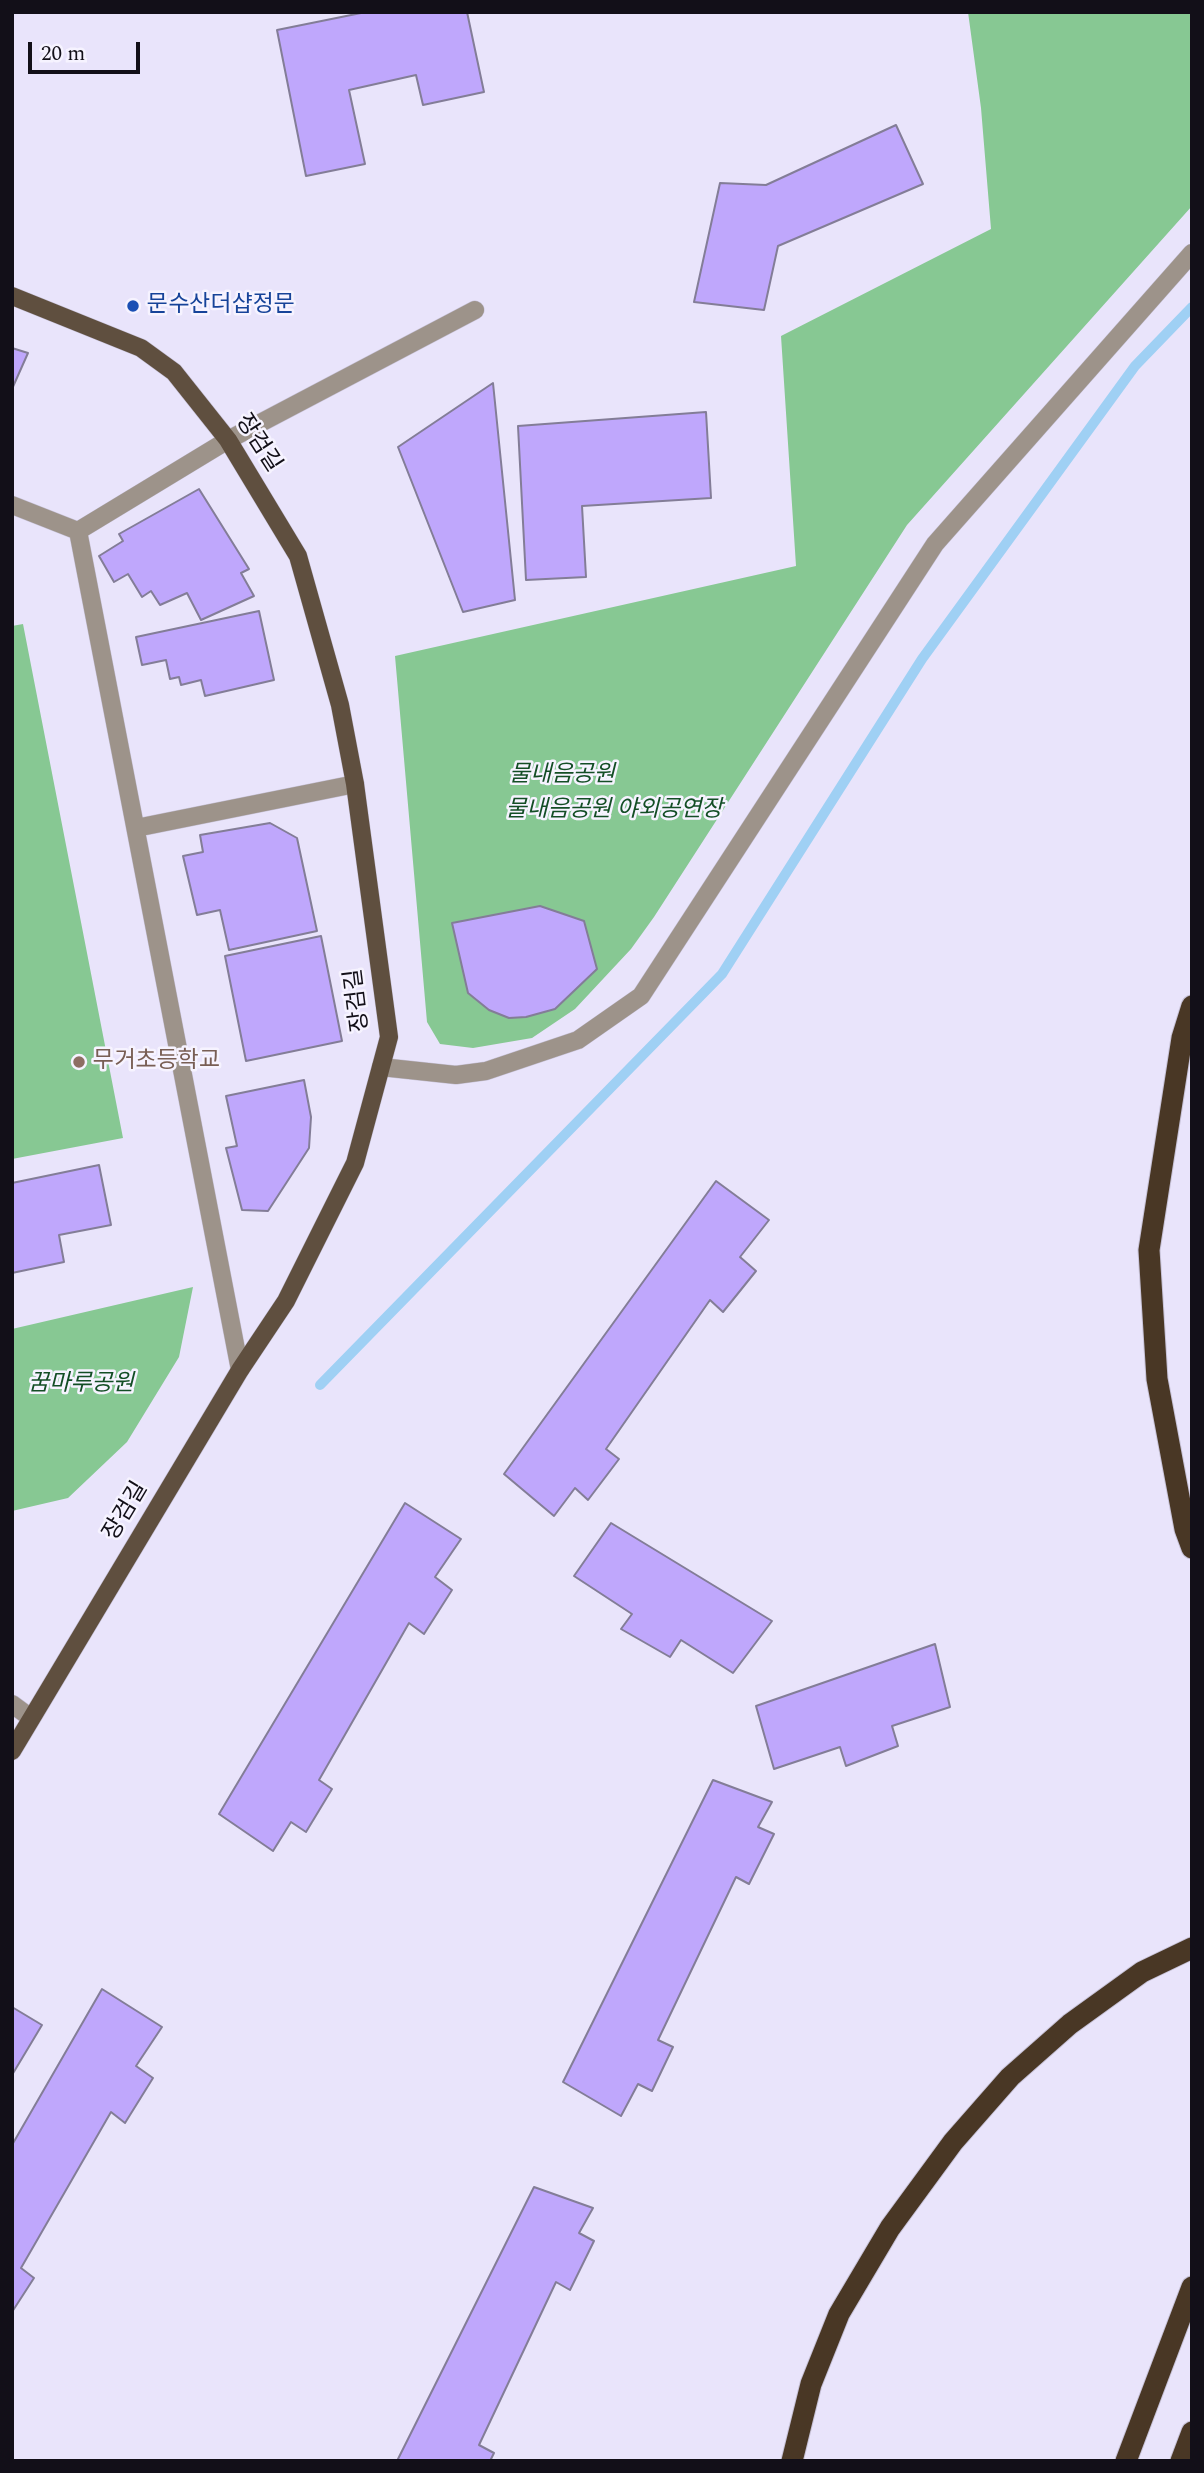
<!DOCTYPE html>
<html>
<head>
<meta charset="utf-8">
<style>
	body { margin:0 }
	#map { position:relative; width:1204px; height:2473px; overflow:hidden; background:#e9e4fb; font-family:Spectral,serif }
	canvas { display:block }
	.frame { position:absolute; inset:0; border:14px solid #120f18; pointer-events:none }
	.scale { position:absolute; left:28px; top:42px; width:112px; height:32px; box-sizing:border-box; border:4px solid #120f18; border-top:0; padding-left:9px; font-size:21px; line-height:24px; white-space:nowrap; color:#120f18; -webkit-text-stroke:5px #f6f3ff; paint-order:stroke }
</style>
</head>
<body>
<div id="map">
<canvas width="1204" height="2473"></canvas>
<div class="frame"></div>
<div class="scale">20 m</div>
</div>
<script>
const ctx = document.querySelector('canvas').getContext('2d');
ctx.lineJoin = 'round';
function fill(path, color) {
  ctx.fillStyle = color;
  ctx.fill(path, 'evenodd');
}
function stroke(path, color, width, dash) {
  ctx.strokeStyle = color;
  ctx.lineWidth = width;
  ctx.lineCap = dash ? 'butt' : 'round';
  ctx.setLineDash(dash || []);
  ctx.stroke(path);
}
function label(font, color, halo, rows, align = 'center') {
  ctx.font = font + ' Spectral,"Noto Sans KR",serif';
  ctx.lineWidth = 5;
  ctx.setLineDash([]);
  ctx.textBaseline = 'middle';
  ctx.strokeStyle = halo;
  ctx.fillStyle = color;
  for (const [text, x, y, turn = 0] of rows) {
    ctx.save();
    ctx.translate(x, y);
    ctx.rotate((+turn || 0) * Math.PI / 180);
    ctx.textAlign = isNaN(turn) ? turn : align;
    if (halo) ctx.strokeText(text, 0, 0);
    ctx.fillText(text, 0, 0);
    ctx.restore();
  }
}
const green = new Path2D(`
	M 968,12 L 1192,12 L 1192,206 L 907,525 L 654,917 L 631,949 L 575,1009 L 532,1038 L 473,1048 L 440,1044 L 427,1022 L 395,656 L 796,566 L 781,336 L 991,229 L 981,108 Z
	M 23,624 L 123,1138 L 12,1159 L 12,626 Z
	M 193,1287 L 179,1357 L 127,1442 L 68,1498 L 12,1511 L 12,1329 Z`);
const stream = new Path2D(`
	M 320,1385 L 722,974 L 922,659 L 1135,366 L 1192,307`);
const building = new Path2D(`
	M 366,12 L 467,12 L 484,92 L 423,105 L 416,75 L 349,90 L 365,164 L 306,176 L 277,30 Z
	M 896,125 L 923,184 L 778,246 L 764,310 L 694,302 L 720,183 L 766,185 Z
	M 12,348 L 28,353 L 12,389 Z
	M 493,383 L 515,600 L 463,612 L 398,447 Z
	M 706,412 L 711,498 L 582,506 L 586,577 L 526,580 L 518,426 Z
	M 199,489 L 249,569 L 241,573 L 254,596 L 201,620 L 187,593 L 160,605 L 151,591 L 142,597 L 128,574 L 114,582 L 99,556 L 123,541 L 119,534 Z
	M 259,611 L 274,680 L 205,696 L 201,680 L 181,685 L 179,677 L 170,679 L 166,660 L 142,665 L 136,637 Z
	M 270,823 L 297,838 L 317,931 L 229,950 L 220,910 L 197,915 L 183,856 L 203,852 L 200,835 Z
	M 540,906 L 584,921 L 597,969 L 555,1009 L 526,1017 L 509,1018 L 489,1010 L 468,993 L 452,923 Z
	M 321,936 L 342,1041 L 246,1061 L 225,956 Z
	M 304,1080 L 311,1117 L 309,1148 L 268,1211 L 242,1210 L 226,1148 L 237,1146 L 226,1096 Z
	M 99,1165 L 111,1225 L 59,1235 L 64,1262 L 12,1273 L 12,1183 Z
	M 716,1181 L 769,1220 L 740,1257 L 756,1271 L 723,1312 L 710,1300 L 606,1449 L 619,1459 L 588,1500 L 575,1488 L 554,1516 L 504,1474 Z
	M 405,1503 L 461,1539 L 435,1577 L 452,1590 L 424,1634 L 409,1623 L 319,1780 L 332,1789 L 306,1832 L 291,1822 L 273,1851 L 219,1814 Z
	M 611,1523 L 772,1621 L 733,1673 L 681,1640 L 670,1657 L 621,1629 L 632,1614 L 574,1576 Z
	M 935,1644 L 950,1707 L 892,1726 L 898,1746 L 846,1766 L 840,1747 L 774,1769 L 756,1706 Z
	M 713,1780 L 772,1802 L 758,1827 L 774,1834 L 749,1884 L 736,1877 L 658,2040 L 673,2047 L 652,2091 L 638,2084 L 621,2116 L 563,2082 Z
	M 102,1989 L 162,2027 L 136,2066 L 153,2078 L 125,2123 L 111,2112 L 21,2268 L 34,2278 L 12,2312 L 12,2145 Z
	M 12,2007 L 42,2025 L 12,2075 Z
	M 534,2187 L 593,2208 L 579,2233 L 594,2241 L 570,2290 L 556,2282 L 479,2445 L 494,2453 L 490,2461 L 397,2461 Z`);
const minor = new Path2D(`
	M 12,505 L 78,531 L 240,1370
	M 78,531 L 228,440 L 475,310
	M 136,828 L 355,784
	M 381,1067 L 456,1075 L 486,1071 L 578,1040 L 641,996 L 935,544 L 1192,253
	M 12,1704 L 31,1718`);
const major = new Path2D(`
	M 12,296 L 141,348 L 174,372 L 228,440 L 298,556 L 340,705 L 355,784 L 389,1037 L 355,1163 L 286,1301 L 240,1370 L 12,1751`);
const highway = new Path2D(`
	M 1192,1006 L 1182,1038 L 1149,1250 L 1157,1379 L 1185,1529 L 1192,1548
	M 792,2461 L 811,2384 L 839,2314 L 890,2228 L 953,2142 L 1010,2077 L 1070,2024 L 1142,1972 L 1192,1948
	M 1126,2461 L 1192,2287
	M 1181,2461 L 1192,2432`);
const markers = [
	[133,306,7,"#1a4fb4"],
	[79,1062,7,"#8d6e63"]
];
const transitNames = [
	["문수산더샵정문",147,306]
];
const streetNames = [
	["장검길",257,444,57],
	["장검길",359,1000,-97],
	["장검길",127,1512,-59]
];
const parkNames = [
	["물내음공원",562,776],
	["물내음공원 야외공연장",614,811],
	["꿈마루공원",81,1385]
];
const educationNames = [
	["무거초등학교",93,1062]
];
fill(green, '#87c893');
stroke(stream, '#9fd0f4', 10);
fill(building, '#bfa7fc');
stroke(building, '#837d97', 2);
stroke(minor, '#c7c2d7', 19);
stroke(major, '#c7c2d7', 19);
stroke(highway, '#c7c2d7', 23);
stroke(minor, '#9d938a', 18);
stroke(major, '#5f4f3f', 18);
stroke(highway, '#493725', 21);
for (const [x, y, r, color] of markers) {
  const dot = new Path2D();
  dot.arc(x, y, r, 0, 2 * Math.PI);
  ctx.fillStyle = color;
  ctx.fill(dot);
  stroke(dot, '#f6f3ff', 2.5);
}
label('23px', '#164399', '#f6f3ff', transitNames, 'left');
label('23px', '#120f18', '#f6f3ff', streetNames);
label('italic 23px', '#134e25', '#f6f3ff', parkNames);
label('23px', '#785e54', '#f6f3ff', educationNames, 'left');
</script>
</body>
</html>
